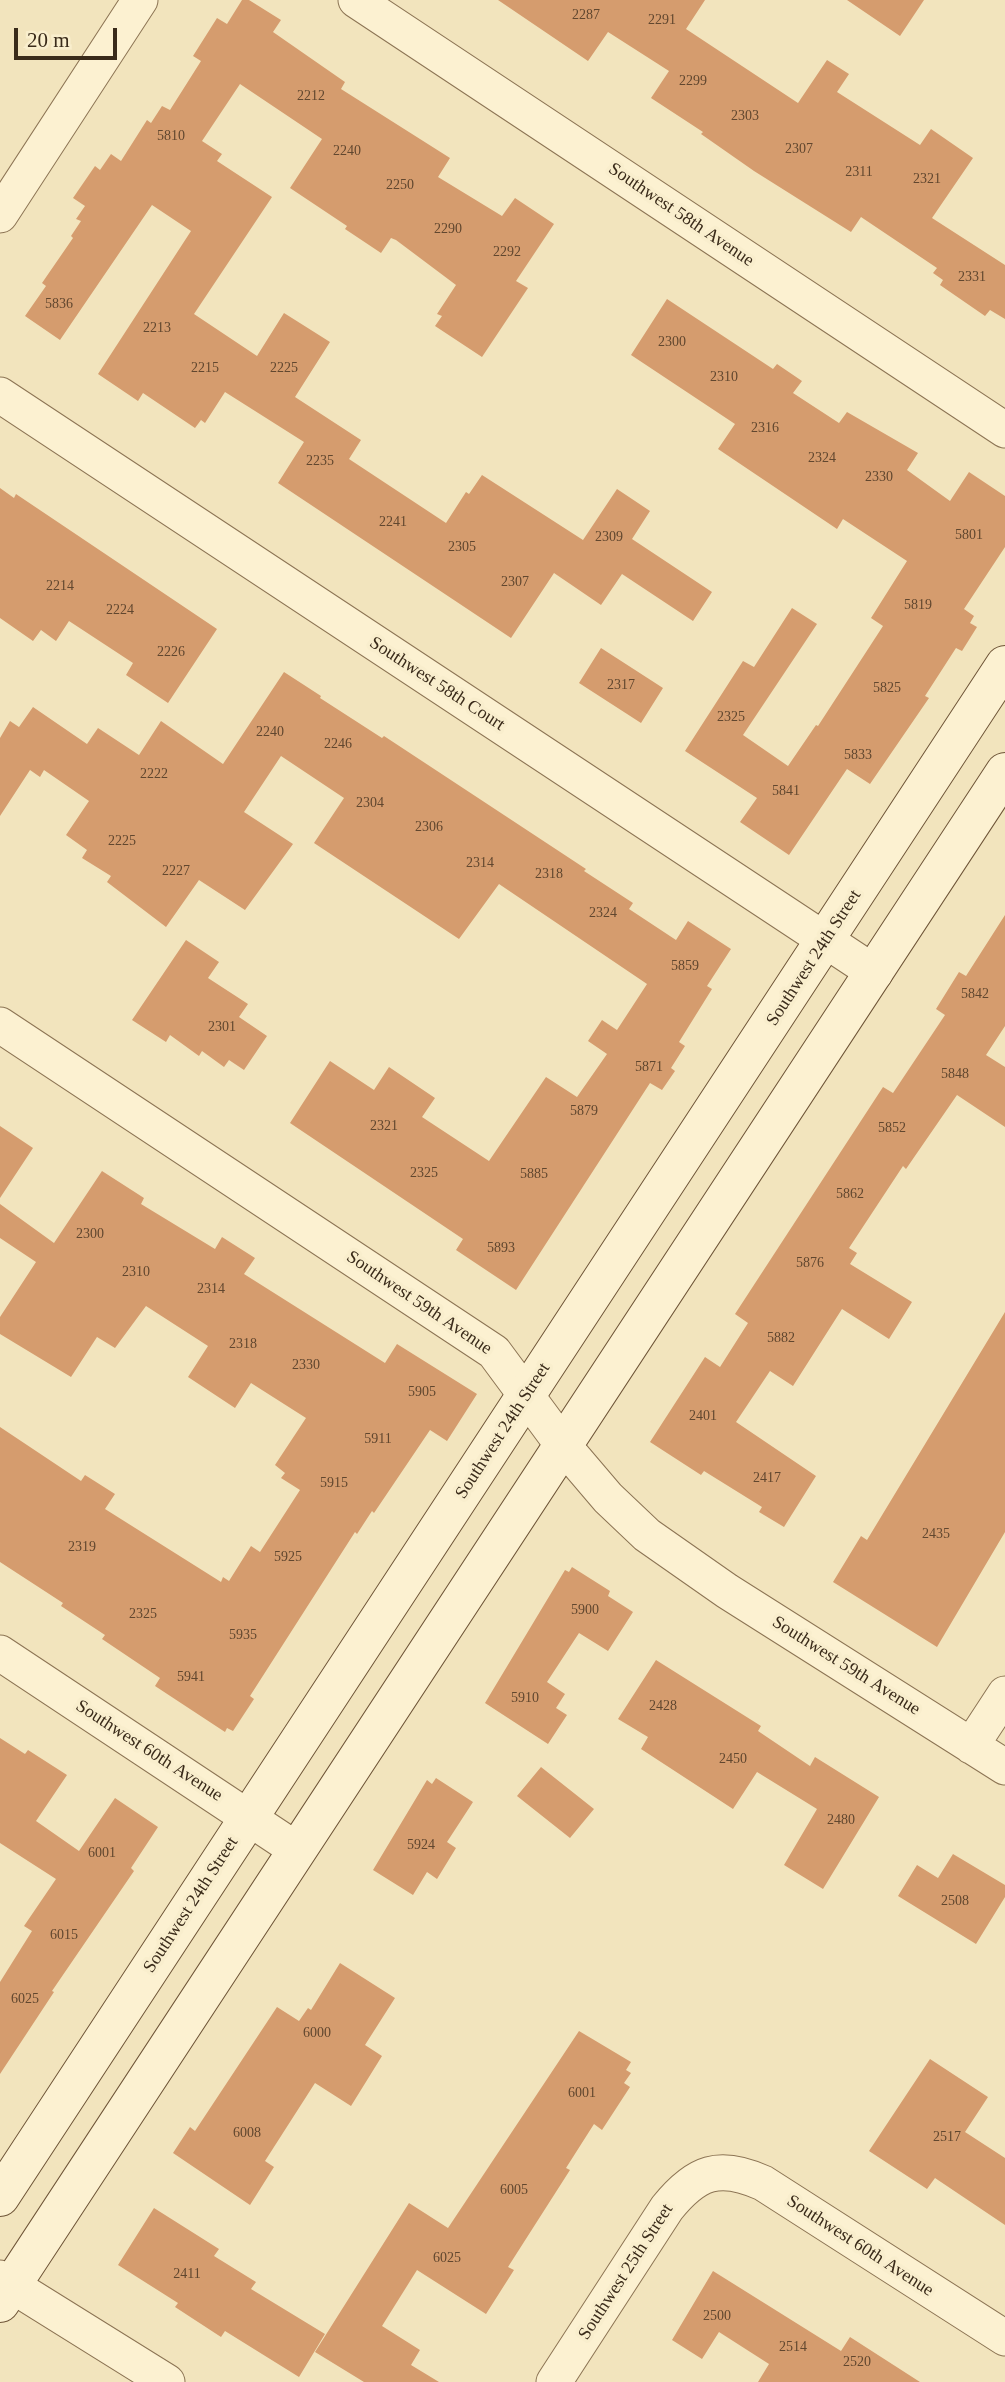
<!DOCTYPE html>
<html>
<head>
<meta charset="utf-8">
<style>
	body { margin:0 }
	#map { position:relative; width:1005px; height:2382px; overflow:hidden; background:#f2e4bd; font-family:Georgia,serif }
	canvas { display:block }
	.scale { position:absolute; left:14px; top:28px; width:103px; height:32px; box-sizing:border-box; border:4px solid #3a2b1a; border-top:0; padding-left:9px; font-size:21px; line-height:24px; white-space:nowrap; color:#3a2b1a; -webkit-text-stroke:5px #f9eecd; paint-order:stroke }
</style>
</head>
<body>
<div id="map">
<canvas width="1005" height="2382"></canvas>
<div class="scale">20 m</div>
</div>
<script>
const ctx = document.querySelector('canvas').getContext('2d');
ctx.lineJoin = 'round';
function fill(path, color) {
  ctx.fillStyle = color;
  ctx.fill(path, 'evenodd');
}
function stroke(path, color, width, dash) {
  ctx.strokeStyle = color;
  ctx.lineWidth = width;
  ctx.lineCap = dash ? 'butt' : 'round';
  ctx.setLineDash(dash || []);
  ctx.stroke(path);
}
function label(font, color, halo, rows, align = 'center') {
  ctx.font = font + ' Georgia,serif';
  ctx.lineWidth = 7;
  ctx.setLineDash([]);
  ctx.textBaseline = 'middle';
  ctx.strokeStyle = halo;
  ctx.fillStyle = color;
  for (const [text, x, y, turn = 0] of rows) {
    ctx.save();
    ctx.translate(x, y);
    ctx.rotate((+turn || 0) * Math.PI / 180);
    ctx.textAlign = isNaN(turn) ? turn : align;
    if (halo) ctx.strokeText(text, 0, 0);
    ctx.fillText(text, 0, 0);
    ctx.restore();
  }
}
const building = new Path2D(`
	M 242,0 L 249,0 L 281,20 L 273,32 L 345,82 L 341,89 L 450,158 L 438,177 L 502,216 L 515,198 L 554,224 L 516,281 L 528,288 L 482,357 L 435,326 L 442,316 L 437,314 L 456,285 L 396,240 L 391,238 L 381,253 L 345,229 L 347,226 L 290,188 L 322,139 L 240,84 L 202,141 L 222,154 L 217,161 L 272,197 L 194,314 L 257,356 L 284,313 L 330,342 L 295,397 L 361,440 L 349,459 L 446,523 L 466,492 L 469,494 L 482,475 L 583,540 L 617,489 L 650,511 L 632,539 L 712,592 L 693,621 L 622,574 L 601,605 L 554,573 L 511,638 L 278,483 L 304,442 L 225,392 L 205,423 L 201,420 L 195,428 L 143,393 L 138,401 L 98,374 L 191,231 L 152,205 L 60,340 L 25,316 L 46,286 L 42,283 L 73,238 L 71,236 L 81,221 L 76,219 L 85,206 L 73,198 L 95,166 L 100,170 L 111,154 L 121,161 L 147,120 L 151,123 L 162,106 L 170,110 L 201,61 L 193,56 L 217,18 L 227,24 Z
	M 498,0 L 705,0 L 686,29 L 798,103 L 827,60 L 849,74 L 837,92 L 920,145 L 931,129 L 973,158 L 932,218 L 1005,265 L 1005,319 L 990,310 L 985,316 L 940,285 L 943,280 L 933,273 L 937,268 L 861,217 L 851,232 L 754,171 L 701,134 L 703,132 L 651,98 L 669,71 L 608,32 L 588,61 Z
	M 847,0 L 924,0 L 900,36 Z
	M 667,299 L 773,369 L 777,364 L 802,381 L 793,393 L 839,423 L 847,412 L 918,453 L 907,470 L 950,501 L 969,472 L 1005,496 L 1005,547 L 964,609 L 974,616 L 970,623 L 977,627 L 962,651 L 956,648 L 925,696 L 929,698 L 870,784 L 847,769 L 789,855 L 740,822 L 757,798 L 685,751 L 743,661 L 754,667 L 792,608 L 817,624 L 743,735 L 788,766 L 816,725 L 818,726 L 883,626 L 871,618 L 907,561 L 843,519 L 837,529 L 718,449 L 735,424 L 631,355 Z
	M 0,488 L 14,498 L 16,494 L 217,629 L 168,703 L 126,675 L 133,663 L 69,621 L 56,641 L 41,630 L 33,641 L 0,618 Z
	M 601,648 L 663,688 L 641,723 L 579,683 Z
	M 284,672 L 321,696 L 320,698 L 382,738 L 384,736 L 586,869 L 584,871 L 633,903 L 629,909 L 676,940 L 688,921 L 731,949 L 707,986 L 712,989 L 679,1042 L 685,1046 L 671,1068 L 675,1071 L 662,1090 L 650,1083 L 516,1290 L 456,1250 L 463,1239 L 290,1123 L 330,1061 L 374,1090 L 389,1067 L 435,1098 L 422,1117 L 489,1161 L 546,1077 L 577,1097 L 607,1054 L 588,1041 L 602,1020 L 617,1030 L 647,984 L 499,884 L 459,939 L 314,843 L 344,798 L 281,756 L 244,812 L 293,844 L 245,910 L 199,880 L 166,927 L 107,882 L 111,876 L 82,858 L 87,850 L 66,835 L 89,801 L 44,770 L 40,777 L 30,770 L 0,816 L 0,738 L 10,721 L 19,727 L 33,707 L 87,744 L 98,728 L 139,755 L 161,721 L 223,764 Z
	M 1005,915 L 1005,1026 L 986,1055 L 1005,1067 L 1005,1127 L 957,1095 L 906,1169 L 903,1166 L 849,1248 L 857,1253 L 850,1264 L 912,1302 L 889,1339 L 842,1309 L 793,1386 L 770,1371 L 736,1422 L 816,1476 L 784,1527 L 759,1512 L 762,1507 L 704,1471 L 701,1475 L 650,1442 L 705,1357 L 720,1367 L 748,1323 L 735,1314 L 883,1087 L 893,1093 L 945,1015 L 936,1009 L 959,972 L 966,976 Z
	M 186,940 L 219,962 L 208,978 L 248,1004 L 239,1017 L 267,1036 L 244,1070 L 229,1060 L 224,1067 L 202,1051 L 199,1056 L 170,1035 L 166,1042 L 132,1020 Z
	M 0,1126 L 33,1148 L 0,1198 Z
	M 102,1171 L 144,1198 L 141,1204 L 215,1249 L 222,1237 L 255,1258 L 244,1274 L 385,1363 L 397,1344 L 477,1394 L 447,1441 L 430,1430 L 374,1513 L 372,1511 L 357,1534 L 355,1532 L 250,1696 L 254,1699 L 233,1731 L 227,1728 L 225,1732 L 155,1686 L 160,1678 L 102,1639 L 105,1635 L 61,1606 L 63,1603 L 0,1562 L 0,1427 L 81,1481 L 85,1475 L 115,1494 L 105,1509 L 221,1582 L 223,1577 L 229,1581 L 251,1546 L 260,1552 L 300,1490 L 281,1478 L 285,1473 L 275,1465 L 306,1418 L 251,1383 L 235,1408 L 188,1377 L 208,1346 L 146,1306 L 115,1348 L 97,1337 L 71,1377 L 0,1334 L 0,1317 L 36,1262 L 0,1238 L 0,1204 L 54,1243 Z
	M 1005,1312 L 1005,1532 L 937,1647 L 833,1582 L 861,1536 L 867,1540 Z
	M 572,1567 L 610,1591 L 608,1596 L 633,1612 L 608,1651 L 579,1633 L 547,1682 L 565,1694 L 556,1708 L 567,1715 L 548,1744 L 485,1703 L 565,1570 L 569,1572 Z
	M 656,1660 L 761,1726 L 758,1731 L 810,1766 L 815,1757 L 879,1797 L 823,1889 L 784,1865 L 817,1809 L 757,1772 L 733,1809 L 641,1749 L 648,1737 L 618,1719 Z
	M 0,1738 L 25,1754 L 28,1750 L 67,1775 L 36,1821 L 79,1851 L 115,1798 L 158,1827 L 131,1868 L 134,1871 L 52,1991 L 54,1992 L 0,2074 L 0,1982 L 32,1931 L 24,1926 L 56,1879 L 0,1843 Z
	M 541,1767 L 594,1809 L 570,1838 L 517,1796 Z
	M 436,1778 L 473,1802 L 447,1842 L 456,1848 L 437,1879 L 427,1872 L 413,1895 L 373,1870 L 427,1780 L 432,1784 Z
	M 953,1854 L 1005,1885 L 1005,1897 L 976,1944 L 898,1896 L 917,1865 L 938,1878 Z
	M 340,1963 L 395,1998 L 365,2045 L 382,2056 L 351,2106 L 315,2083 L 265,2161 L 274,2167 L 250,2205 L 173,2153 L 190,2127 L 195,2131 L 277,2007 L 299,2021 L 308,2008 L 311,2010 Z
	M 579,2031 L 631,2062 L 626,2070 L 631,2073 L 624,2083 L 630,2087 L 602,2130 L 594,2124 L 566,2168 L 570,2170 L 508,2267 L 514,2270 L 486,2314 L 417,2270 L 382,2326 L 420,2350 L 411,2365 L 439,2382 L 364,2382 L 315,2352 L 409,2203 L 448,2228 Z
	M 930,2059 L 988,2097 L 965,2132 L 1005,2158 L 1005,2225 L 935,2178 L 927,2189 L 869,2151 Z
	M 154,2208 L 219,2249 L 214,2256 L 256,2282 L 251,2289 L 325,2334 L 299,2377 L 225,2331 L 221,2337 L 175,2307 L 178,2303 L 118,2265 Z
	M 713,2271 L 841,2351 L 850,2337 L 920,2382 L 758,2382 L 769,2364 L 719,2332 L 702,2359 L 672,2340 Z`);
const minor = new Path2D(`
	M 356,0 L 1005,430
	M 0,215 L 140,0
	M 0,395 L 875,973
	M 0,1025 L 494,1352 L 562,1444 L 608,1498 L 647,1535 L 727,1591 L 1005,1767
	M 0,1653 L 297,1850
	M 971,1746 L 1005,1694
	M 0,2278 L 167,2382
	M 554,2382 L 667,2208 C 696,2172 719,2163 763,2183 L 1005,2338`);
const secondary = new Path2D(`
	M 0,2197 L 1005,665
	M 0,2303 L 1005,772`);
const numberNames = [
	["2287",586,15],
	["2291",662,20],
	["2299",693,81],
	["2212",311,96],
	["2303",745,116],
	["5810",171,136],
	["2307",799,149],
	["2240",347,151],
	["2311",859,172],
	["2321",927,179],
	["2250",400,185],
	["2290",448,229],
	["2292",507,252],
	["2331",972,277],
	["5836",59,304],
	["2213",157,328],
	["2300",672,342],
	["2215",205,368],
	["2225",284,368],
	["2310",724,377],
	["2316",765,428],
	["2324",822,458],
	["2235",320,461],
	["2330",879,477],
	["2241",393,522],
	["5801",969,535],
	["2309",609,537],
	["2305",462,547],
	["2307",515,582],
	["2214",60,586],
	["5819",918,605],
	["2224",120,610],
	["2226",171,652],
	["2317",621,685],
	["5825",887,688],
	["2325",731,717],
	["2240",270,732],
	["2246",338,744],
	["5833",858,755],
	["2222",154,774],
	["5841",786,791],
	["2304",370,803],
	["2306",429,827],
	["2225",122,841],
	["2314",480,863],
	["2227",176,871],
	["2318",549,874],
	["2324",603,913],
	["5859",685,966],
	["5842",975,994],
	["2301",222,1027],
	["5871",649,1067],
	["5848",955,1074],
	["5879",584,1111],
	["2321",384,1126],
	["5852",892,1128],
	["2325",424,1173],
	["5885",534,1174],
	["5862",850,1194],
	["2300",90,1234],
	["5893",501,1248],
	["5876",810,1263],
	["2310",136,1272],
	["2314",211,1289],
	["5882",781,1338],
	["2318",243,1344],
	["2330",306,1365],
	["5905",422,1392],
	["2401",703,1416],
	["5911",378,1439],
	["2417",767,1478],
	["5915",334,1483],
	["2435",936,1534],
	["2319",82,1547],
	["5925",288,1557],
	["5900",585,1610],
	["2325",143,1614],
	["5935",243,1635],
	["5941",191,1677],
	["5910",525,1698],
	["2428",663,1706],
	["2450",733,1759],
	["2480",841,1820],
	["5924",421,1845],
	["6001",102,1853],
	["2508",955,1901],
	["6015",64,1935],
	["6025",25,1999],
	["6000",317,2033],
	["6001",582,2093],
	["6008",247,2133],
	["2517",947,2137],
	["6005",514,2190],
	["6025",447,2258],
	["2411",187,2274],
	["2500",717,2316],
	["2514",793,2347],
	["2520",857,2362]
];
const streetNames = [
	["Southwest 58th Avenue",681,215,34],
	["Southwest 58th Court",437,684,33],
	["Southwest 24th Street",814,958,-57],
	["Southwest 59th Avenue",419,1303,34],
	["Southwest 24th Street",503,1431,-57],
	["Southwest 59th Avenue",846,1666,32],
	["Southwest 60th Avenue",149,1751,33],
	["Southwest 24th Street",191,1905,-57],
	["Southwest 60th Avenue",860,2246,33],
	["Southwest 25th Street",626,2272,-57]
];
fill(building, '#d59c6e');
stroke(minor, '#8c7454', 37);
stroke(secondary, '#6e5437', 40);
stroke(minor, '#fcf1d1', 35);
stroke(secondary, '#fcf1d1', 38);
label('14px', '#61472f', null, numberNames);
label('18px', '#3a2b1a', '#f9eecd', streetNames);
</script>
</body>
</html>
